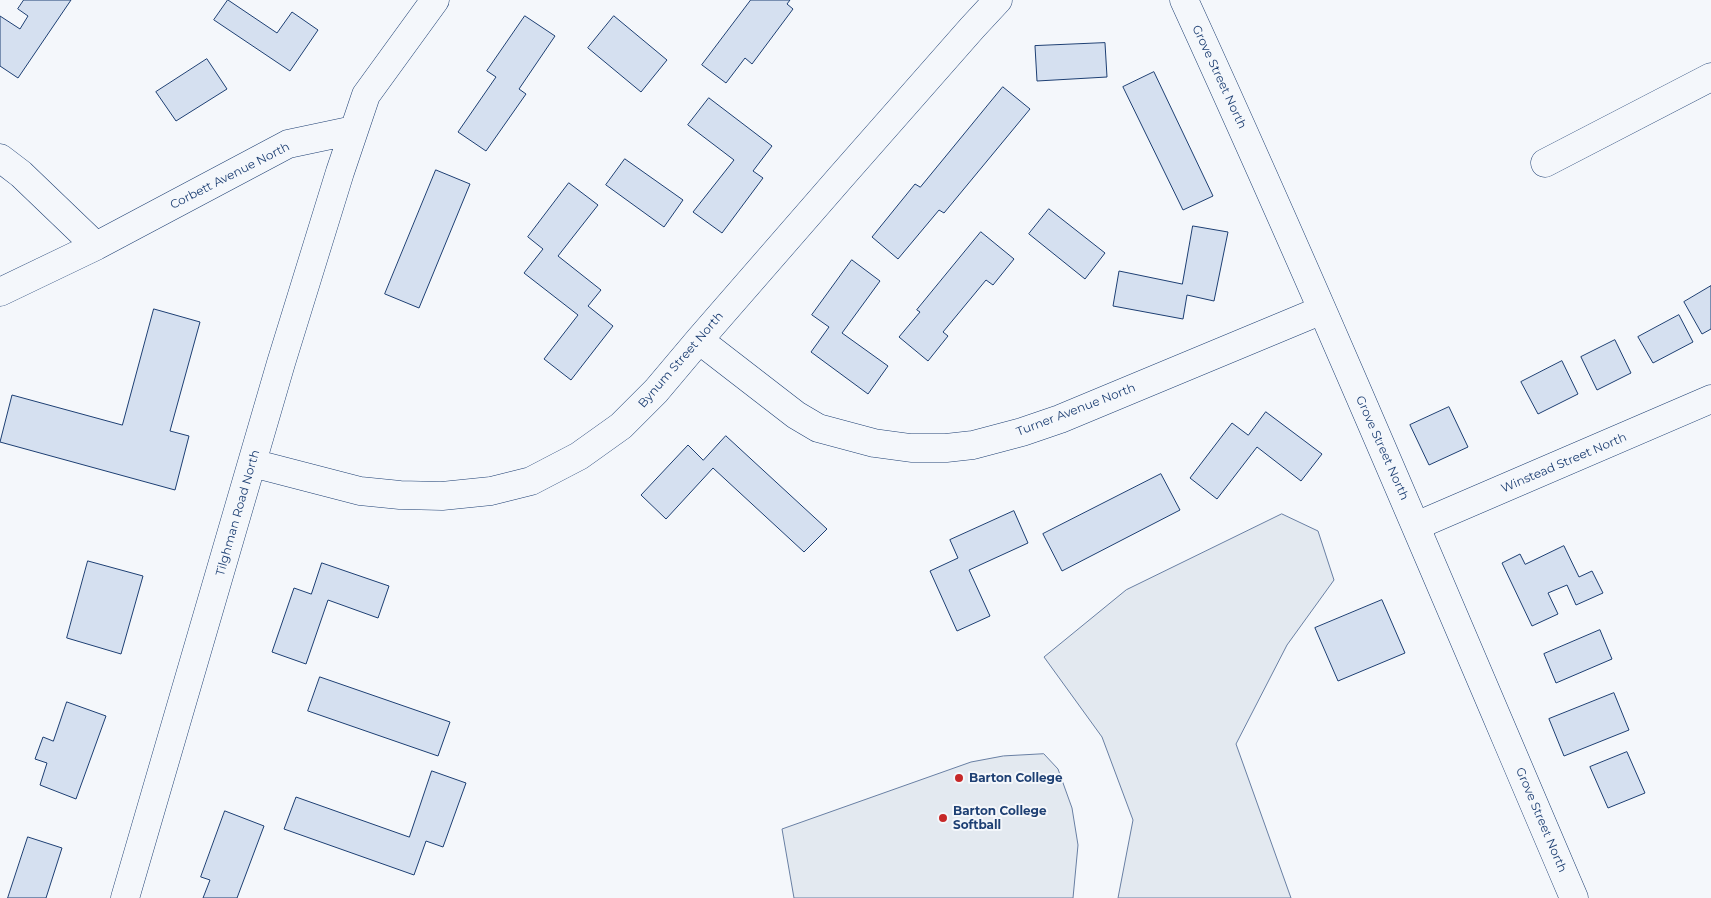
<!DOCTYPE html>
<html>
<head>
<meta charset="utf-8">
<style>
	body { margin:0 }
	canvas { display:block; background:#f4f7fb }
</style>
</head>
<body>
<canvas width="1711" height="898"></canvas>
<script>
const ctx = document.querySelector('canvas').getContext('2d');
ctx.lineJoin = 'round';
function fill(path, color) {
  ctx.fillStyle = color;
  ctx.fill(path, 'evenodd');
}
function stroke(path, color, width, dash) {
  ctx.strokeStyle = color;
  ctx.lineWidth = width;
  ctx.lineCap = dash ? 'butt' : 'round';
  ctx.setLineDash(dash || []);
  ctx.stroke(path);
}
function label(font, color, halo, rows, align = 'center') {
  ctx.font = font + ' Montserrat,sans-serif';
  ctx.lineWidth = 4;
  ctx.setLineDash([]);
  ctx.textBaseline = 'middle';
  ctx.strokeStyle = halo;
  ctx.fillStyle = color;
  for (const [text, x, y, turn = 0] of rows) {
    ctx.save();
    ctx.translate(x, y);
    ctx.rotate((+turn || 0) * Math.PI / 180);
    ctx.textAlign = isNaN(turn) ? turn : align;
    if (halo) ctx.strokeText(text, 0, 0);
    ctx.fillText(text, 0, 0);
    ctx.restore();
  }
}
const green = new Path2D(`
	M 1282,514 L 1318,531 L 1334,580 L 1287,645 L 1236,744 L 1291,898 L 1118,898 L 1133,820 L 1102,737 L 1044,657 L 1126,590 Z
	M 1044,754 L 1058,769 L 1072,808 L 1078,845 L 1073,898 L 794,898 L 782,829 L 971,762 L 1003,756 Z`);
const building = new Path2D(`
	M 24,0 L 71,0 L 18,78 L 0,66 L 0,16 L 20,29 L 28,16 L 18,9 Z
	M 228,0 L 277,33 L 292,12 L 318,30 L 290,71 L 214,20 Z
	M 751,0 L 790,0 L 787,4 L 793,9 L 752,64 L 745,58 L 726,83 L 702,65 Z
	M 525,16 L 555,36 L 519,89 L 526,94 L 486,151 L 458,132 L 496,77 L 487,71 Z
	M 614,16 L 667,60 L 641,92 L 588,48 Z
	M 1105,43 L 1107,77 L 1037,81 L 1035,46 Z
	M 207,59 L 227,89 L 176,121 L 156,92 Z
	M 1154,72 L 1213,196 L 1183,210 L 1123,87 Z
	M 1003,87 L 1030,109 L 944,213 L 939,210 L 898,259 L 872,237 L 915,184 L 920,187 Z
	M 709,98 L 772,146 L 753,171 L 763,178 L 722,233 L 693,212 L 734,160 L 688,125 Z
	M 625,159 L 683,200 L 664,227 L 606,185 Z
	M 436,170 L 470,184 L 419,308 L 385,294 Z
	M 569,183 L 598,205 L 558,256 L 601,290 L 588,306 L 613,326 L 571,380 L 544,359 L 578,315 L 524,273 L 543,249 L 528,237 Z
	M 1049,209 L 1105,253 L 1085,279 L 1029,234 Z
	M 1193,226 L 1228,232 L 1214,301 L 1187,295 L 1183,319 L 1113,306 L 1119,271 L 1182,284 Z
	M 981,232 L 1014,259 L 993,285 L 986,280 L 943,332 L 948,336 L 928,361 L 899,337 L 920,312 L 917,310 Z
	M 852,260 L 880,281 L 842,333 L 888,366 L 868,394 L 811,352 L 829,327 L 812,315 Z
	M 1711,286 L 1711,329 L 1702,334 L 1684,302 Z
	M 154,309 L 200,322 L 170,431 L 189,436 L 175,490 L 0,442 L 12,395 L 122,425 Z
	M 1679,315 L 1693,342 L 1653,363 L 1638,337 Z
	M 1615,340 L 1631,373 L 1597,390 L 1581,357 Z
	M 1562,361 L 1578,394 L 1538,414 L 1521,382 Z
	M 1449,407 L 1468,447 L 1429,465 L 1410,425 Z
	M 1266,412 L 1322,454 L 1301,481 L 1257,447 L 1217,499 L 1190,478 L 1232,423 L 1248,435 Z
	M 726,436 L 827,529 L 804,552 L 713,468 L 666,519 L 641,495 L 688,445 L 703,460 Z
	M 1161,474 L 1180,510 L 1062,571 L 1043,534 Z
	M 1014,511 L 1028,543 L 969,570 L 990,616 L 957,631 L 930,571 L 958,558 L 950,540 Z
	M 1564,546 L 1579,577 L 1592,571 L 1603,593 L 1576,605 L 1567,585 L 1548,593 L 1558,614 L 1532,626 L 1502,563 L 1520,554 L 1525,564 Z
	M 88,561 L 143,576 L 121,654 L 67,638 Z
	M 322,563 L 389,586 L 378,618 L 328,600 L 306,664 L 272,652 L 294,588 L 311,594 Z
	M 1382,600 L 1405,653 L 1338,681 L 1315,628 Z
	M 1600,630 L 1612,659 L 1556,683 L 1544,654 Z
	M 320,677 L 450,722 L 438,756 L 308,711 Z
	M 1614,693 L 1629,730 L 1564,756 L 1549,719 Z
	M 67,702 L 106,716 L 76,799 L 40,785 L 47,763 L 35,759 L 43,737 L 53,741 Z
	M 1627,752 L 1645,793 L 1608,808 L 1590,767 Z
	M 432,771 L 466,783 L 443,847 L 426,841 L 414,875 L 284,829 L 296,797 L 409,837 Z
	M 225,811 L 264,826 L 237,898 L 203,898 L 210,880 L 201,877 Z
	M 28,837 L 62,848 L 46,898 L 8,898 Z`);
const minor = new Path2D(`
	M 1184,0 C 1320,297 1446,598 1574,898
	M 0,158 L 21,174 L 96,246
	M 1545,163 L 1711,77
	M 0,292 L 96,246 L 288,144 L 354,130
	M 699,340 L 796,415 L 818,428 L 874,443 L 911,448 L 946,448 L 973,445 L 1022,432 L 1060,419 L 1322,310
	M 252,463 L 360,491 L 400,495 L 442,496 L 491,491 L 531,481 L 579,456 L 621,426 L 656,391 L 699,340 L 840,178 L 972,28 L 998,0
	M 1416,526 L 1711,399
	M 125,898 L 281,363 L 340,172 L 366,95 L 435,0`);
const markers = [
	[959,778,5,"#c62828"],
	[943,818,5,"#c62828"]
];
const streetNames = [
	["Grove Street North",1219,77,65],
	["Corbett Avenue North",230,176,-27],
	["Bynum Street North",681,360,-49],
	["Turner Avenue North",1076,410,-21],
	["Grove Street North",1382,448,66],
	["Winstead Street North",1564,463,-23],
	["Tilghman Road North",238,513,-74],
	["Grove Street North",1541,820,67]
];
const poiNames = [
	["Barton College",969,778],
	["Barton College",953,811],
	["Softball",953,825]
];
fill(green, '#e3e9f0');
stroke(green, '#687fa3', 1);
fill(building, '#d5e0f0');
stroke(building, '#1d3f73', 1);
stroke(minor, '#1d3f73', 29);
stroke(minor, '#f4f7fb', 28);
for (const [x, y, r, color] of markers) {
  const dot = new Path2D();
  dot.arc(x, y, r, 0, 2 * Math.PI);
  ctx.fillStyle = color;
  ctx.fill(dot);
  stroke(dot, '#f4f7fb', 2);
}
label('12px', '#1d3f73', '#f4f7fb', streetNames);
label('bold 12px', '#1d3f73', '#f4f7fb', poiNames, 'left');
</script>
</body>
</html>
